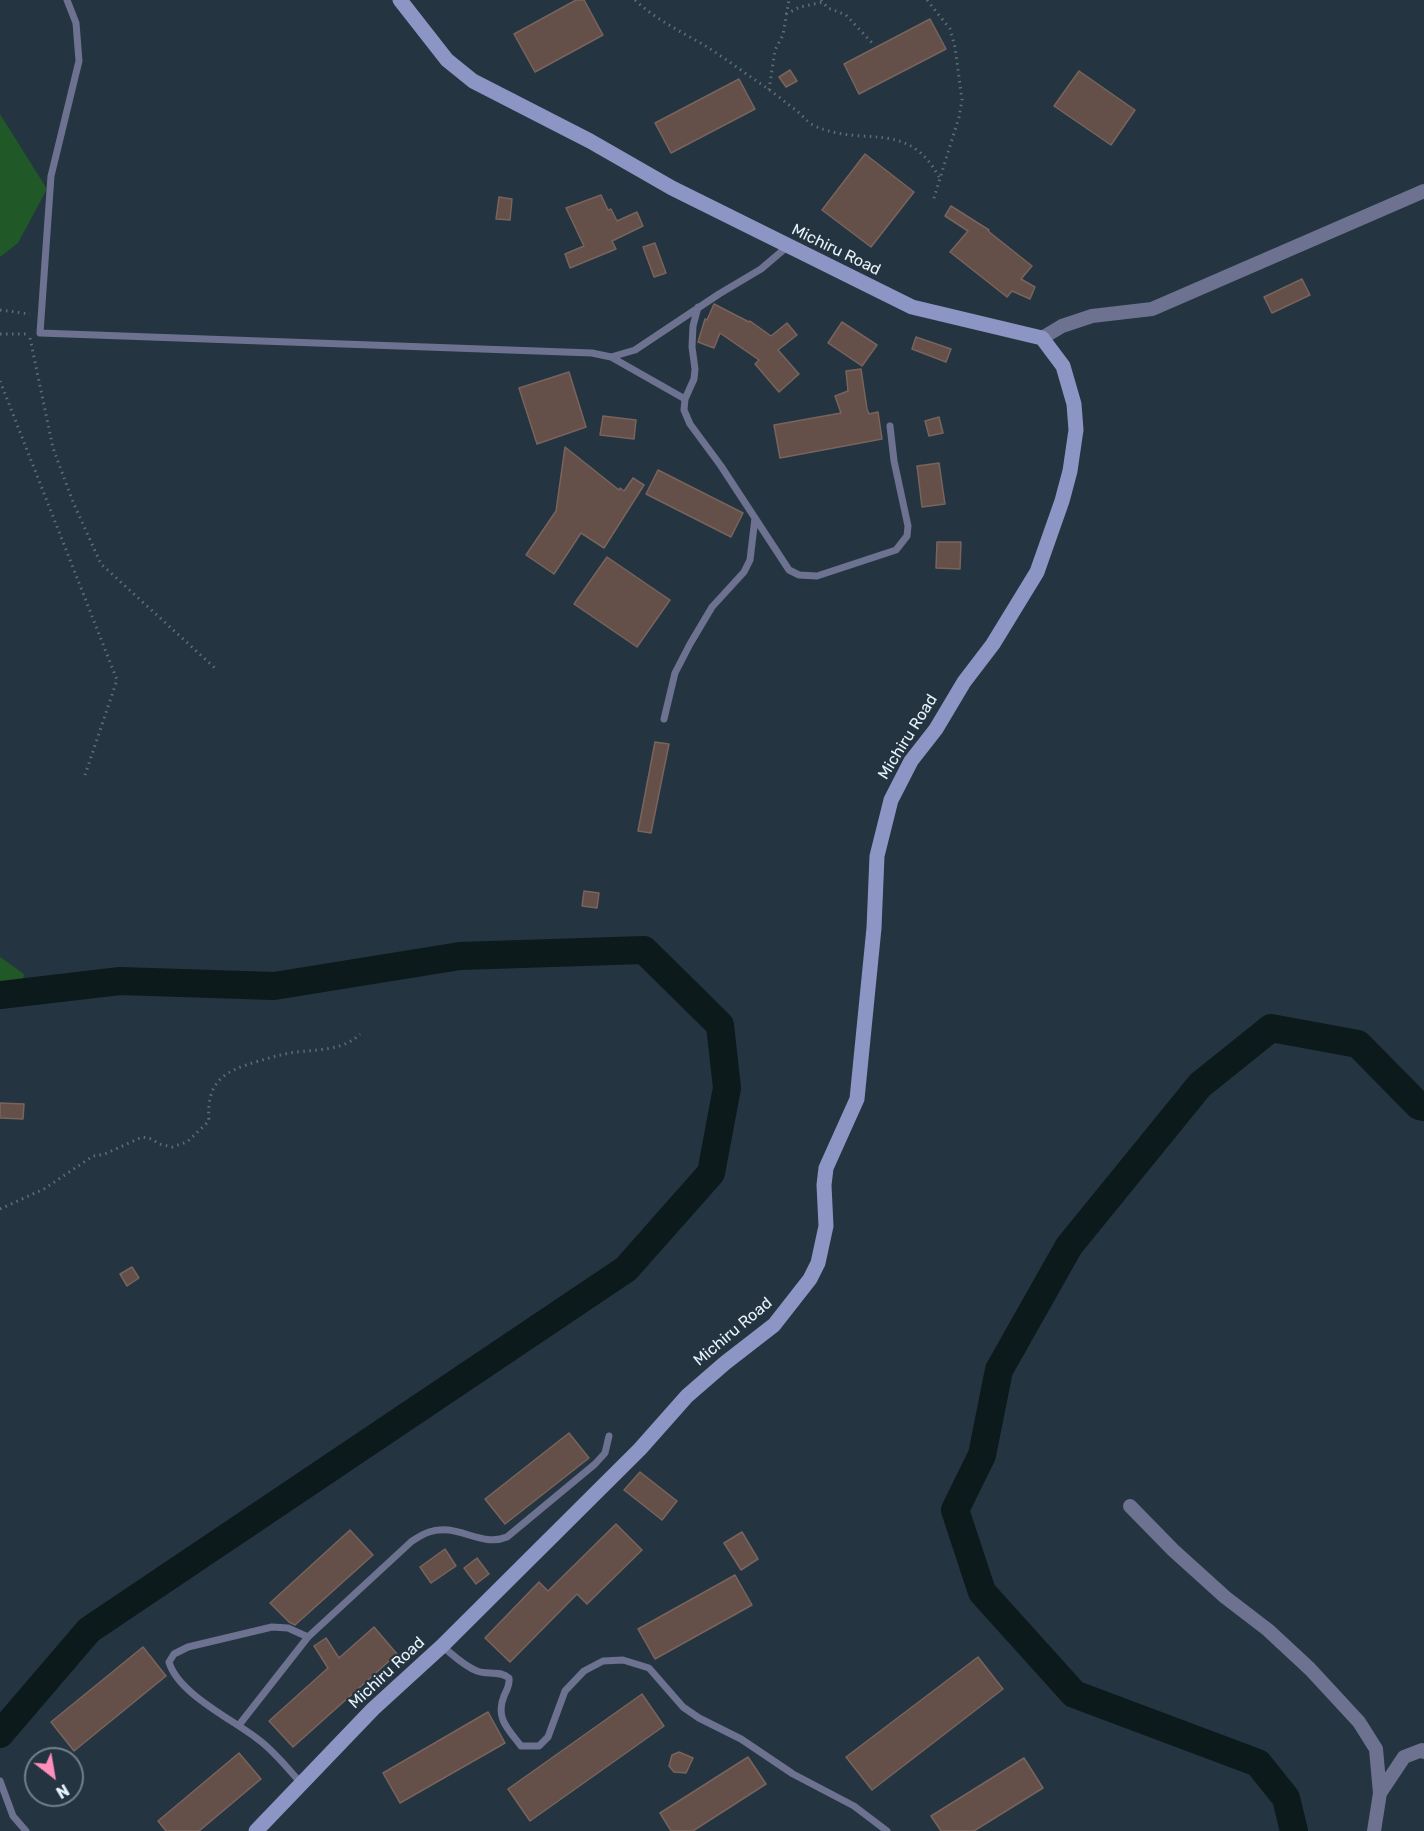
<!DOCTYPE html>
<html>
<head>
<meta charset="utf-8">
<style>
	body { margin:0 }
	#map { position:relative; width:1424px; height:1831px; overflow:hidden; background:#243440; font-family:Rubik,sans-serif }
	canvas { display:block }
	.north { position:absolute; left:24px; top:1747px; width:60px; height:60px; box-sizing:border-box; background:#243440; border:2px solid #72808a; border-radius:50%; rotate:149deg; font-size:16px; font-weight:700; line-height:24px; text-align:center; color:#e8f2fa }
	.north::after { content:''; display:block; margin:auto; width:21px; height:27px; background:#fe8ebb; clip-path:polygon(50% 0,100% 100%,50% 72%,0 100%) }
</style>
</head>
<body>
<div id="map">
<canvas width="1424" height="1831"></canvas>
<div class="north">N</div>
</div>
<script>
const ctx = document.querySelector('canvas').getContext('2d');
ctx.lineJoin = 'round';
function fill(path, color) {
  ctx.fillStyle = color;
  ctx.fill(path, 'evenodd');
}
function stroke(path, color, width, dash) {
  ctx.strokeStyle = color;
  ctx.lineWidth = width;
  ctx.lineCap = dash ? 'butt' : 'round';
  ctx.setLineDash(dash || []);
  ctx.stroke(path);
}
function label(font, color, halo, rows, align = 'center') {
  ctx.font = font + ' Rubik,sans-serif';
  ctx.lineWidth = 4.5;
  ctx.setLineDash([]);
  ctx.textBaseline = 'middle';
  ctx.strokeStyle = halo;
  ctx.fillStyle = color;
  for (const [text, x, y, turn = 0] of rows) {
    ctx.save();
    ctx.translate(x, y);
    ctx.rotate((+turn || 0) * Math.PI / 180);
    ctx.textAlign = isNaN(turn) ? turn : align;
    if (halo) ctx.strokeText(text, 0, 0);
    ctx.fillText(text, 0, 0);
    ctx.restore();
  }
}
const green = new Path2D(`
	M 0,114 L 47,189 L 18,243 L 0,257 Z
	M 0,957 L 24,974 L 21,993 L 0,995 Z`);
const river = new Path2D(`
	M 0,995 L 120,981 L 274,986 L 460,956 L 644,950 L 720,1025 L 727,1088 L 711,1173 L 626,1269 L 89,1630 L 0,1734
	M 1294,1831 L 1286,1798 L 1258,1763 L 1074,1694 L 982,1592 L 955,1510 L 982,1455 L 999,1370 L 1069,1246 L 1200,1085 L 1271,1028 L 1358,1044 L 1419,1106 L 1424,1107`);
const building = new Path2D(`
	M 576,0 L 584,0 L 603,35 L 535,72 L 514,34 Z
	M 930,19 L 946,49 L 859,94 L 844,64 Z
	M 790,70 L 797,81 L 786,87 L 779,77 Z
	M 1079,71 L 1135,110 L 1111,145 L 1054,106 Z
	M 739,79 L 755,109 L 671,153 L 655,123 Z
	M 865,154 L 914,192 L 871,247 L 822,210 Z
	M 601,195 L 608,210 L 611,209 L 617,221 L 637,212 L 643,226 L 612,241 L 616,249 L 570,268 L 565,254 L 584,246 L 566,208 Z
	M 499,197 L 512,199 L 510,220 L 496,219 Z
	M 951,206 L 989,230 L 988,231 L 1032,266 L 1021,279 L 1035,287 L 1030,299 L 1012,291 L 1007,297 L 950,252 L 968,231 L 945,216 Z
	M 655,243 L 666,273 L 654,277 L 643,247 Z
	M 1302,279 L 1310,295 L 1272,313 L 1264,297 Z
	M 714,304 L 749,322 L 750,321 L 771,336 L 787,323 L 797,335 L 778,350 L 799,374 L 779,392 L 755,364 L 759,360 L 720,333 L 714,348 L 698,342 L 705,319 L 707,320 Z
	M 842,322 L 877,345 L 862,366 L 828,343 Z
	M 916,337 L 951,349 L 946,362 L 912,349 Z
	M 861,369 L 867,409 L 869,414 L 878,412 L 882,439 L 780,458 L 774,425 L 841,413 L 835,396 L 848,391 L 846,371 Z
	M 569,372 L 586,427 L 537,444 L 519,388 Z
	M 603,416 L 636,420 L 634,439 L 600,435 Z
	M 939,417 L 943,433 L 929,436 L 925,421 Z
	M 565,447 L 619,490 L 620,488 L 624,491 L 633,478 L 644,485 L 604,548 L 581,533 L 554,574 L 526,555 L 556,511 Z
	M 939,463 L 945,504 L 922,507 L 917,466 Z
	M 658,470 L 743,513 L 731,537 L 646,494 Z
	M 937,542 L 961,542 L 960,569 L 936,568 Z
	M 607,557 L 670,600 L 637,647 L 574,604 Z
	M 655,742 L 669,744 L 651,833 L 638,831 Z
	M 584,891 L 599,893 L 597,908 L 582,906 Z
	M 0,1103 L 24,1104 L 23,1119 L 0,1118 Z
	M 132,1267 L 139,1278 L 127,1286 L 120,1274 Z
	M 569,1433 L 589,1458 L 505,1524 L 485,1499 Z
	M 640,1472 L 677,1501 L 662,1520 L 624,1490 Z
	M 616,1524 L 642,1550 L 587,1604 L 577,1594 L 510,1662 L 485,1638 L 539,1582 L 548,1591 Z
	M 350,1530 L 373,1555 L 295,1625 L 289,1622 L 270,1603 Z
	M 742,1532 L 758,1559 L 741,1570 L 724,1543 Z
	M 445,1549 L 456,1566 L 431,1583 L 420,1567 Z
	M 477,1558 L 489,1574 L 476,1584 L 464,1568 Z
	M 735,1575 L 752,1605 L 655,1659 L 638,1629 Z
	M 374,1627 L 397,1654 L 293,1747 L 269,1721 L 328,1668 L 314,1646 L 326,1638 L 339,1658 Z
	M 143,1647 L 166,1676 L 74,1751 L 51,1722 Z
	M 978,1657 L 1003,1689 L 872,1790 L 846,1757 Z
	M 642,1694 L 664,1726 L 530,1821 L 508,1789 Z
	M 488,1712 L 505,1743 L 400,1803 L 383,1773 Z
	M 679,1752 L 693,1758 L 686,1773 L 674,1772 L 669,1766 L 672,1755 Z
	M 239,1753 L 261,1779 L 199,1831 L 166,1831 L 158,1821 Z
	M 748,1757 L 766,1784 L 693,1831 L 671,1831 L 660,1813 Z
	M 1024,1758 L 1043,1788 L 974,1831 L 941,1831 L 931,1816 Z`);
const path = new Path2D(`
	M 635,0 C 655,19 680,31 704,45 C 723,57 742,71 761,84 C 773,92 785,102 797,111 C 803,116 808,123 815,126 C 863,148 907,118 939,177
	M 821,0 L 828,8 L 846,15 L 873,44
	M 927,0 L 950,29 L 955,47 L 962,100 L 959,117 L 933,201
	M 786,14 L 800,7 L 823,2
	M 769,90 L 775,50 L 783,35 L 789,0
	M 0,310 L 30,314
	M 0,334 L 30,334
	M 30,338 L 53,448 L 73,502 L 101,564 L 216,669
	M 0,381 L 117,680 L 85,775
	M 0,1209 L 44,1189 L 93,1156 L 105,1154 L 142,1137 L 152,1139 L 159,1144 L 172,1147 L 187,1142 L 209,1121 C 206,1081 224,1071 259,1061 C 269,1058 279,1055 290,1053 C 314,1049 342,1052 360,1034`);
const lane = new Path2D(`
	M 67,0 L 76,23 L 79,61 L 51,176 L 40,333 L 592,353 L 611,357 L 635,350 L 719,294 L 761,269 L 788,246
	M 698,307 L 693,326 L 692,347 L 695,369 L 694,379 L 685,399 L 684,410 L 690,424 L 721,466 L 789,570 L 799,575 L 817,576 L 896,550 L 907,536 L 908,526 L 894,461 L 890,426
	M 611,357 L 685,399
	M 664,719 L 675,673 L 690,644 L 712,607 L 744,572 L 750,560 L 755,518
	M 442,1646 C 453,1655 464,1666 477,1671 C 487,1675 500,1670 509,1678 C 510,1685 507,1689 504,1696 C 495,1718 508,1729 521,1746 L 539,1746 L 548,1737 L 565,1691 L 584,1671 L 603,1661 L 623,1660 L 649,1668 L 683,1707 L 699,1718 L 741,1739 L 793,1774 L 854,1806 L 887,1831
	M 239,1725 L 308,1637 L 412,1541 C 417,1538 423,1534 429,1532 C 456,1522 481,1548 507,1537 L 595,1464 L 605,1453 L 609,1436
	M 0,1781 L 13,1816 L 26,1831
	M 301,1783 C 288,1769 275,1752 259,1740 C 234,1720 178,1694 169,1662 L 174,1654 L 188,1647 L 272,1627 L 288,1628 L 308,1637`);
const street = new Path2D(`
	M 1042,338 L 1062,326 L 1092,316 L 1152,309 L 1424,191
	M 1130,1506 L 1173,1550 L 1225,1597 L 1268,1630 L 1310,1669 L 1359,1722 L 1376,1749 L 1380,1793 L 1374,1831
	M 1380,1793 L 1404,1757 L 1422,1750 L 1424,1752`);
const secondary = new Path2D(`
	M 256,1831 L 373,1709 L 442,1646 L 640,1449 L 687,1396 L 725,1363 L 774,1325 L 810,1279 L 818,1263 L 826,1226 L 824,1185 L 826,1168 L 857,1099 L 874,928 L 877,856 L 891,800 L 911,761 L 936,729 L 964,682 L 993,644 L 1037,572 L 1062,501 L 1070,471 L 1076,430 L 1074,404 L 1063,366 L 1042,338 L 912,307 L 672,188 L 590,141 L 473,81 L 447,60 L 400,0`);
const streetNames = [
	["Michiru Road",836,250,26],
	["Michiru Road",908,737,-58],
	["Michiru Road",733,1332,-40],
	["Michiru Road",387,1673,-43]
];
fill(green, '#205927');
stroke(river, '#0c1a1c', 28);
fill(building, '#645048');
stroke(building, '#79645d', 1.5);
stroke(path, '#5f6d78', 3, [1.5, 4.5]);
stroke(lane, '#6c728f', 7);
stroke(street, '#6c728f', 14);
stroke(secondary, '#8d95c4', 15);
label('16px', '#e8f2fa', '#243440', streetNames);
</script>
</body>
</html>
